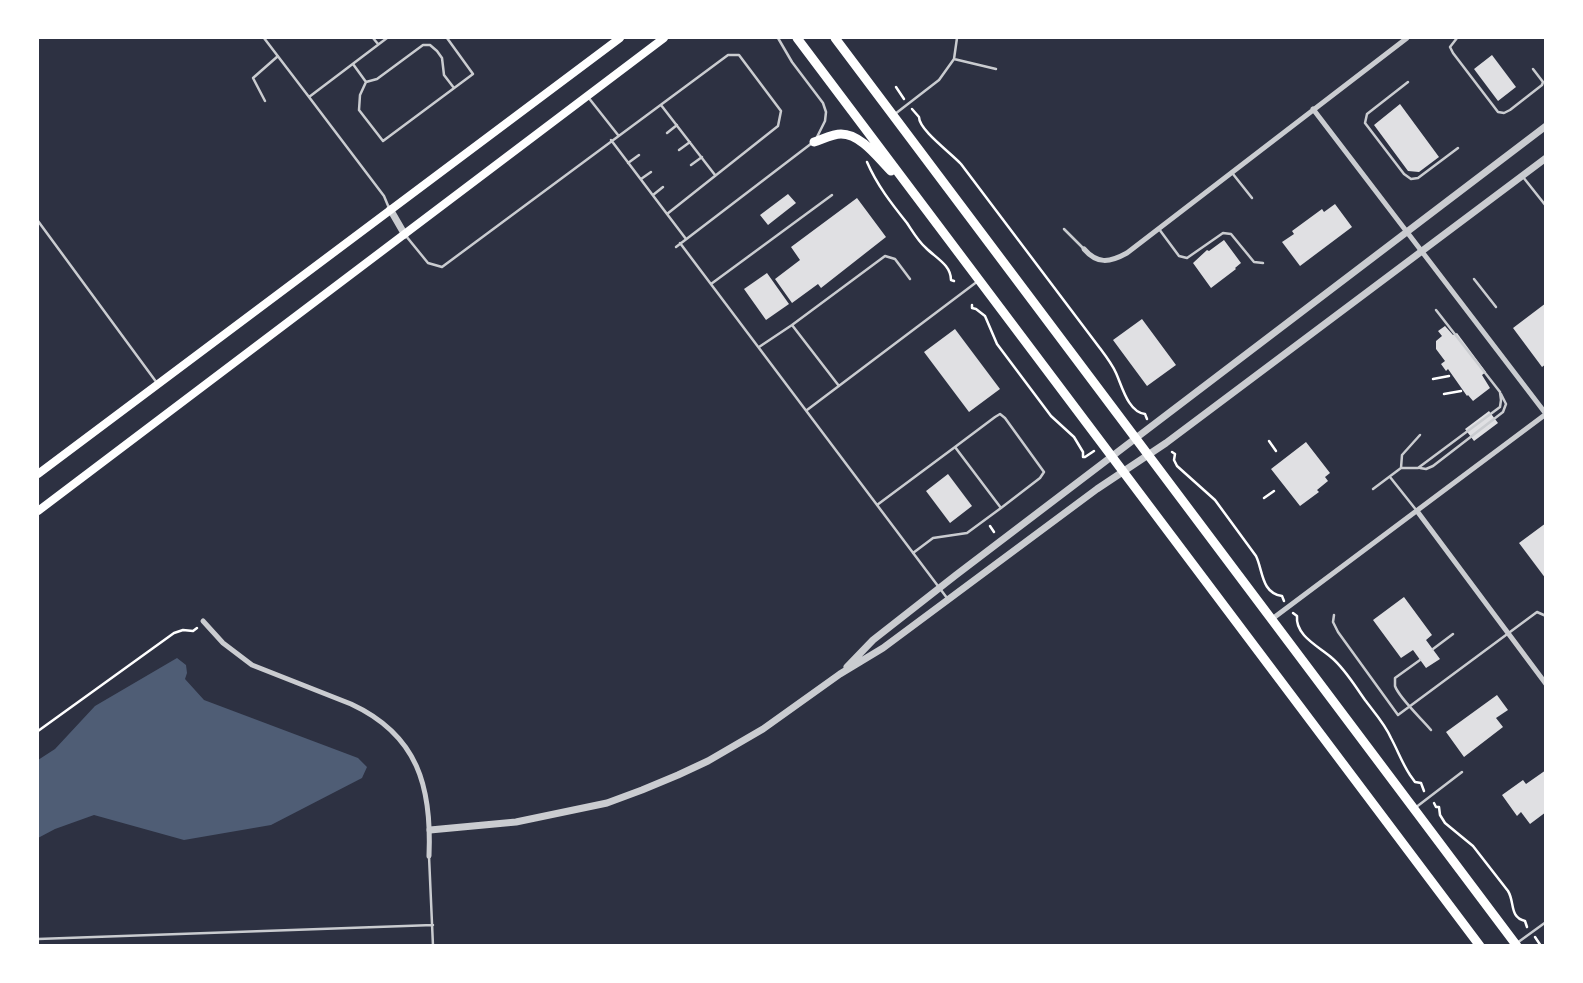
<!DOCTYPE html>
<html>
<head>
<meta charset="utf-8">
<style>
	body { margin:0 }
	#map { position:relative; width:1583px; height:983px; overflow:hidden; background:#2d3142; font-family:Literata,serif }
	canvas { display:block }
	.frame { position:absolute; inset:0; border:39px solid #fff; pointer-events:none }
</style>
</head>
<body>
<div id="map">
<canvas width="1583" height="983"></canvas>
<div class="frame"></div>
</div>
<script>
const ctx = document.querySelector('canvas').getContext('2d');
ctx.lineJoin = 'round';
function fill(path, color) {
  ctx.fillStyle = color;
  ctx.fill(path, 'evenodd');
}
function stroke(path, color, width, dash) {
  ctx.strokeStyle = color;
  ctx.lineWidth = width;
  ctx.lineCap = dash ? 'butt' : 'round';
  ctx.setLineDash(dash || []);
  ctx.stroke(path);
}
const water = new Path2D(`
	M 177,658 L 186,665 L 187,673 L 185,679 L 204,700 L 358,758 L 367,767 L 362,778 L 271,825 L 184,840 L 94,815 L 55,829 L 38,838 L 38,760 L 55,749 L 95,706 Z`);
const building = new Path2D(`
	M 1492,55 L 1516,87 L 1498,101 L 1474,69 Z
	M 1400,104 L 1439,157 L 1419,172 L 1408,171 L 1374,125 Z
	M 788,194 L 796,203 L 768,225 L 760,215 Z
	M 857,198 L 886,237 L 821,288 L 818,284 L 792,303 L 775,279 L 800,260 L 791,247 Z
	M 1335,204 L 1352,227 L 1300,266 L 1282,242 L 1294,234 L 1292,231 L 1322,209 L 1324,212 Z
	M 1224,240 L 1241,263 L 1235,268 L 1236,269 L 1211,288 L 1193,263 L 1207,250 L 1209,251 Z
	M 767,273 L 789,304 L 766,320 L 744,289 Z
	M 1546,303 L 1546,364 L 1542,367 L 1513,328 Z
	M 1142,319 L 1176,365 L 1147,386 L 1113,340 Z
	M 1445,326 L 1453,335 L 1457,333 L 1486,372 L 1482,375 L 1490,388 L 1473,401 L 1468,395 L 1467,396 L 1448,369 L 1446,371 L 1441,364 L 1445,361 L 1436,349 L 1436,341 L 1442,336 L 1438,331 Z
	M 955,329 L 1000,389 L 969,412 L 924,352 Z
	M 1489,411 L 1498,423 L 1474,441 L 1465,429 Z
	M 1306,442 L 1330,473 L 1325,477 L 1328,481 L 1317,490 L 1319,492 L 1300,506 L 1271,469 Z
	M 948,474 L 972,506 L 950,523 L 926,491 Z
	M 1546,523 L 1546,579 L 1519,543 Z
	M 1404,597 L 1432,635 L 1426,640 L 1440,659 L 1426,668 L 1413,650 L 1401,658 L 1373,620 Z
	M 1497,695 L 1508,710 L 1496,718 L 1503,727 L 1464,757 L 1446,732 Z
	M 1546,770 L 1546,812 L 1530,824 L 1521,812 L 1517,816 L 1502,795 L 1523,780 L 1526,784 Z`);
const path = new Path2D(`
	M 896,87 L 904,99
	M 912,109 L 919,117 C 919,130 951,153 961,164 L 1099,347 C 1105,355 1112,364 1116,373 C 1122,386 1128,412 1145,414 L 1147,419
	M 867,162 C 877,185 891,203 907,223 C 913,232 918,241 926,248 C 936,258 951,265 951,280 L 954,281
	M 972,305 L 972,308 L 976,309 L 985,316 L 997,344 L 1051,416 L 1074,437 L 1083,452 L 1083,457 L 1085,457 L 1094,451
	M 1433,379 L 1449,376
	M 1444,394 L 1461,391
	M 1269,441 L 1276,451
	M 1172,452 L 1175,454 L 1174,460 L 1177,466 L 1215,500 L 1256,556 C 1263,570 1261,593 1282,596 L 1284,601
	M 1264,498 L 1274,491
	M 990,526 L 994,532
	M 1293,613 L 1297,616 C 1295,636 1320,647 1332,658 C 1345,669 1355,686 1365,700 C 1374,712 1385,724 1391,738 C 1398,751 1402,763 1410,775 L 1415,782 L 1421,783 L 1424,791
	M 38,731 L 174,633 L 183,630 L 193,631 L 197,628
	M 1434,803 L 1436,807 L 1439,807 L 1440,815 L 1445,823 L 1473,846 L 1508,891 C 1515,902 1509,917 1525,921 L 1527,927
	M 1535,937 L 1541,946`);
const service = new Path2D(`
	M 264,38 L 309,97
	M 373,38 L 378,44
	M 387,38 L 309,97 L 384,196 L 389,208
	M 447,38 L 473,74 L 383,141 L 359,110 L 360,95 L 366,82 L 377,79 L 423,45 L 430,45 L 437,51 L 442,58 L 444,75 L 454,88
	M 778,38 L 792,62 L 823,103 L 826,112 L 825,121 L 817,137
	M 1457,38 L 1450,47 L 1453,53 L 1498,112 L 1504,113 L 1510,110 L 1542,85 L 1543,82 L 1533,69
	M 954,59 L 996,69
	M 353,64 L 366,82
	M 1408,82 L 1367,114 L 1365,123 L 1404,174 L 1411,179 L 1418,178 L 1458,148
	M 588,97 L 618,135
	M 265,101 L 253,78 L 278,56
	M 661,105 L 715,175
	M 895,114 L 939,80 L 954,59 L 957,38
	M 667,133 L 677,125
	M 611,140 L 667,214
	M 679,150 L 690,142
	M 628,163 L 639,155
	M 691,165 L 702,157
	M 1233,174 L 1252,198
	M 1523,177 L 1546,206
	M 641,179 L 651,172
	M 653,195 L 663,187
	M 38,221 L 157,383
	M 1064,229 L 1084,249
	M 1159,229 L 1179,256 L 1187,258 L 1223,233 L 1231,234 L 1254,262 L 1263,263
	M 406,236 L 428,263 L 442,267 L 728,55 L 739,55 L 781,111 L 778,126 L 667,214 L 686,239
	M 680,243 L 947,598
	M 676,247 L 812,143
	M 1474,279 L 1496,307
	M 711,284 L 832,195
	M 792,325 L 839,386
	M 759,347 L 792,325 L 885,256 L 895,259 L 910,279
	M 807,410 L 978,281
	M 955,447 L 995,417 L 1000,414 L 1005,418 L 1044,472 L 1040,478 L 1001,508
	M 1401,468 L 1418,468 L 1500,407 L 1501,400 L 1500,392 L 1436,310
	M 1420,468 L 1426,469 L 1433,466 L 1503,412 L 1506,404 L 1501,394
	M 1390,477 L 1417,511
	M 1373,489 L 1401,468 L 1402,455 L 1420,435
	M 877,505 L 955,447 L 1001,508 L 967,533 L 933,538 L 913,553
	M 1334,615 L 1333,622 L 1338,632 L 1398,715 L 1537,612 L 1546,616
	M 1433,649 L 1453,634
	M 1420,660 L 1395,678 C 1395,679 1395,686 1395,686 C 1399,698 1422,719 1431,730
	M 1415,808 L 1462,772
	M 429,856 L 433,946
	M 38,939 L 433,925
	M 1517,943 L 1546,922`);
const minor = new Path2D(`
	M 1313,109 L 1546,414
	M 1084,249 C 1097,264 1109,263 1127,253 L 1407,38
	M 1417,511 L 1546,684
	M 1272,619 L 1546,414
	M 203,621 L 223,643 L 252,665 L 351,704 C 418,735 432,787 429,856`);
const tertiary = new Path2D(`
	M 390,209 L 405,235
	M 847,667 L 873,640 L 956,575 L 1546,126
	M 430,830 L 516,822 L 607,803 L 642,790 L 678,775 L 708,761 L 763,729 L 840,674 L 883,648 L 1097,489 L 1166,443 L 1546,158`);
const secondary = new Path2D(`
	M 38,474 L 620,38
	M 38,511 L 664,38`);
const primary = new Path2D(`
	M 797,38 L 1480,946
	M 835,38 L 1517,946
	M 814,142 C 823,139 833,134 841,134 C 861,134 878,158 891,171`);
fill(water, '#4f5d75');
fill(building, '#e0e0e3');
stroke(path, '#fff', 2.5);
stroke(service, '#caccd0', 2.5);
stroke(minor, '#caccd0', 5);
stroke(tertiary, '#caccd0', 7);
stroke(secondary, '#fff', 8);
stroke(primary, '#fff', 9);
</script>
</body>
</html>
